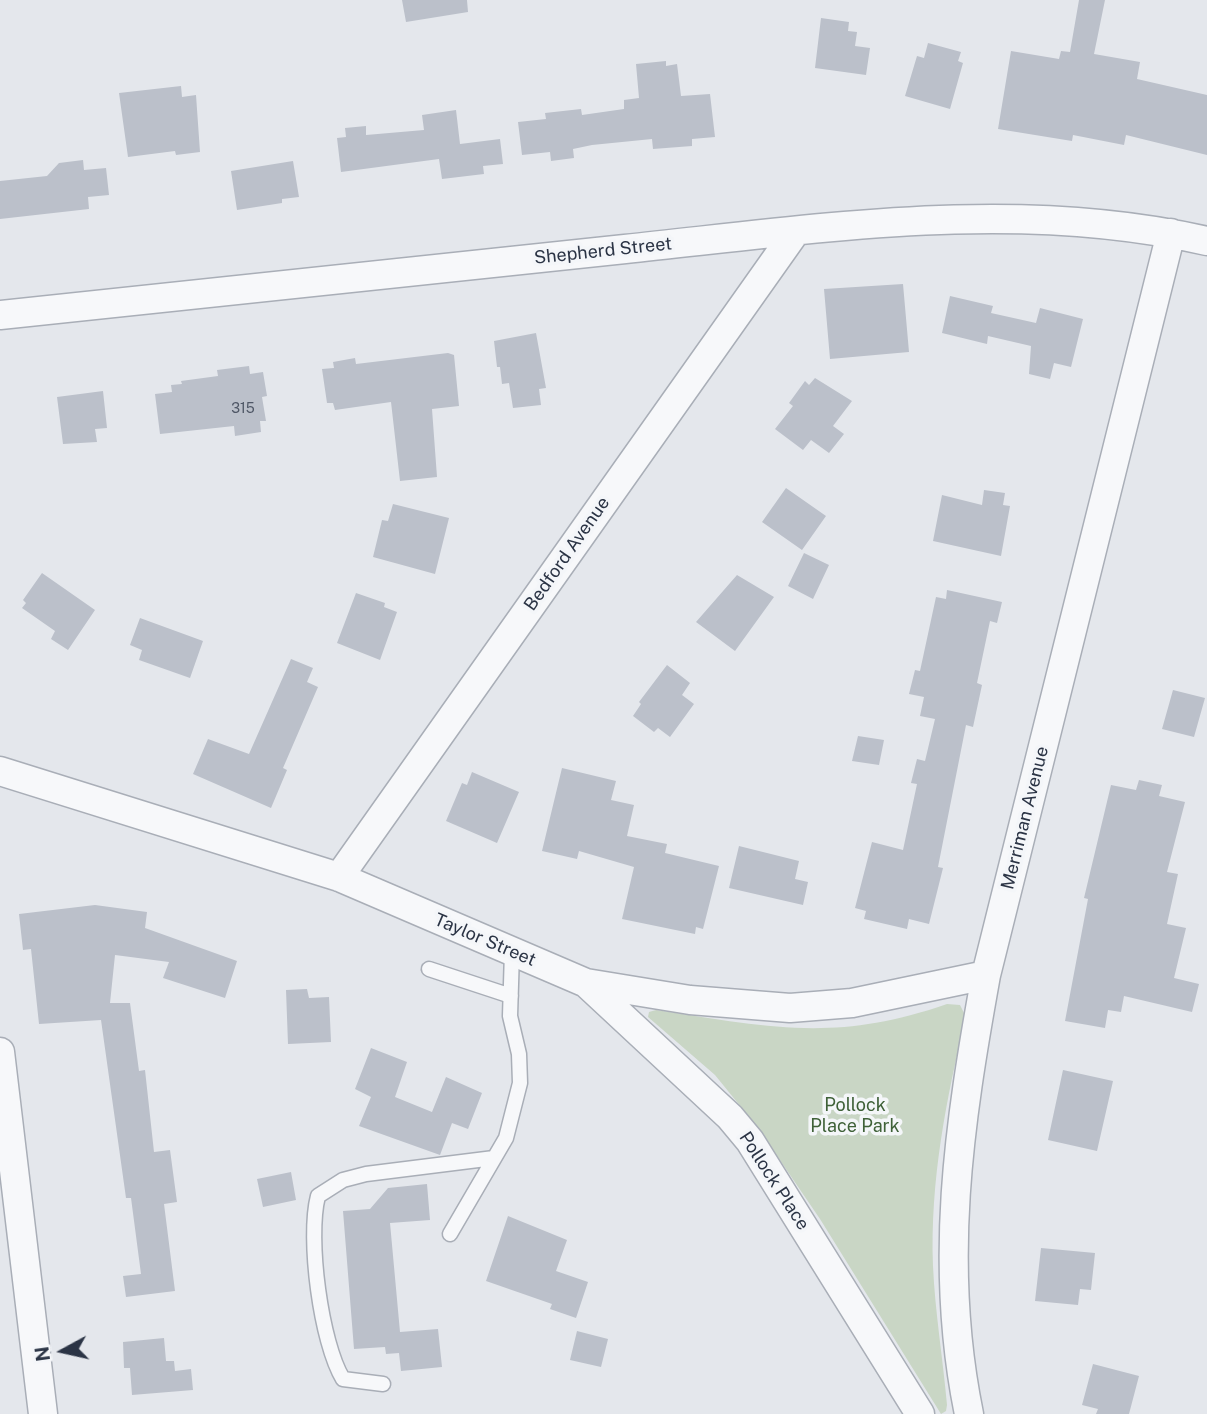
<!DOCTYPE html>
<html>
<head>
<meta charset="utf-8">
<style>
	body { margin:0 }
	#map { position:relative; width:1207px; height:1414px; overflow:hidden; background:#e4e7ec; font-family:"Public Sans",sans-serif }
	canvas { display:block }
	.north { position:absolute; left:28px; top:1316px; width:70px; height:70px; -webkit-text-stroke:5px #f4f6f9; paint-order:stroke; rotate:262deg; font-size:19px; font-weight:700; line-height:28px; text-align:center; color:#2b3445 }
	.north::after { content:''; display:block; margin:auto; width:24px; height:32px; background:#2b3445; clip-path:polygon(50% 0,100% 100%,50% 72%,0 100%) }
</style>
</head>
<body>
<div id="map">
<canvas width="1207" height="1414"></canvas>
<div class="north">N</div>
</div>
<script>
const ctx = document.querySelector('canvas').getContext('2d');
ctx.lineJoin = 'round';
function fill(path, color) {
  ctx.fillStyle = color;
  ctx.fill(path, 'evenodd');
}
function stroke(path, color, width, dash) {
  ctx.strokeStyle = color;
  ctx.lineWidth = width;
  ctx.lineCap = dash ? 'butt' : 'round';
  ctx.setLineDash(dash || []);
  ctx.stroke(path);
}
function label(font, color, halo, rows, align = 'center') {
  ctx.font = font + ' "Public Sans",sans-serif';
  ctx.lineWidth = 7;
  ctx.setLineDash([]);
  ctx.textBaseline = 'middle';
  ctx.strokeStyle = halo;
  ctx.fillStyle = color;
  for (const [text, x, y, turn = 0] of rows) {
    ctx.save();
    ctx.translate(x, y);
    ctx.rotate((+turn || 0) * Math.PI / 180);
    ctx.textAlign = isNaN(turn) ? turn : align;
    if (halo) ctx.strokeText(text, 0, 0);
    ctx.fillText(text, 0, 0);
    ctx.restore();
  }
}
const green = new Path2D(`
	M 947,1004 L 960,1005 L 966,1017 C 946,1099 930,1181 933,1266 C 935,1312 943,1359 947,1405 L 946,1411 L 941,1414 L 820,1219 L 758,1128 L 715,1075 L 648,1017 L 649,1012 L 656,1010 C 769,1027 835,1043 947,1004 Z`);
const building = new Path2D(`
	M 402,0 L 467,0 L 468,12 L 406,22 Z
	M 1079,0 L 1105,0 L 1094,54 L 1140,62 L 1137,79 L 1207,95 L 1207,155 L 1126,135 L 1124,145 L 1073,135 L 1072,141 L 998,129 L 1011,51 L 1059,59 L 1061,51 L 1070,52 Z
	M 821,18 L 849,22 L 848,31 L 857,32 L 855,46 L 870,48 L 866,75 L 815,68 Z
	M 928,43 L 961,52 L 958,61 L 963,63 L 950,109 L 905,96 L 917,56 L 924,58 Z
	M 666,61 L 666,66 L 677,64 L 681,96 L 710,94 L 715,137 L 692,139 L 692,146 L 653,149 L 652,139 L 592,145 L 573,149 L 574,158 L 551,161 L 550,152 L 522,155 L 518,122 L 546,119 L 545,113 L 581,109 L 582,115 L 624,109 L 624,100 L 639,98 L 636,64 Z
	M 181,86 L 182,97 L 196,95 L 200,152 L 176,155 L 175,151 L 128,157 L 119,93 Z
	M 456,110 L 460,144 L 500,139 L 503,164 L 483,166 L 484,174 L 442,179 L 439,159 L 341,172 L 337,138 L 346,137 L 345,128 L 366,126 L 366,135 L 424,130 L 422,115 Z
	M 83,160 L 84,170 L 106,168 L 109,195 L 88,197 L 89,209 L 0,219 L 0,181 L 47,176 L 59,163 Z
	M 293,161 L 299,197 L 282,199 L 282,203 L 237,210 L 231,171 Z
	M 903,284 L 909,352 L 830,359 L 824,289 Z
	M 950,296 L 993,306 L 991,313 L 1036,323 L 1040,308 L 1083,319 L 1071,367 L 1054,363 L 1050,379 L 1029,374 L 1031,346 L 988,336 L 987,344 L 942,333 Z
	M 536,333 L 546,388 L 539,389 L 541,405 L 513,408 L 509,383 L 502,384 L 500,367 L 497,367 L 494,341 Z
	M 448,353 L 454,355 L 459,406 L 432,409 L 437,477 L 400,481 L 391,402 L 335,410 L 333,403 L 327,403 L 322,369 L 334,368 L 333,362 L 355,358 L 356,364 Z
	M 249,366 L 250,374 L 263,372 L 267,396 L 262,397 L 266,421 L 260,421 L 261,432 L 235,436 L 234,426 L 160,434 L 155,394 L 172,392 L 171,385 L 182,384 L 181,381 L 218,376 L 217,370 Z
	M 815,378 L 852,401 L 833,426 L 844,434 L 829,453 L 811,440 L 803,450 L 775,429 L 793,406 L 789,403 L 805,381 L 809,385 Z
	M 103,391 L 107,428 L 95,429 L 97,442 L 63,444 L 57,397 Z
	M 786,488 L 826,516 L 802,550 L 762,522 Z
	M 984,490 L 1005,493 L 1003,505 L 1010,506 L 1001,556 L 933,541 L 942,495 L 982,505 Z
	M 393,504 L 449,518 L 435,574 L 373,557 L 382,520 L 388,521 Z
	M 804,553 L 829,565 L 813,599 L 788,586 Z
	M 42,573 L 95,610 L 68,650 L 51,639 L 55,631 L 22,608 L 26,603 L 23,600 Z
	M 737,575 L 774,597 L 735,651 L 696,622 Z
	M 947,590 L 1002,602 L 997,623 L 990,621 L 977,683 L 982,685 L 973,727 L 966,725 L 938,867 L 943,868 L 929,924 L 909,919 L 907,929 L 864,919 L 866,911 L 855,908 L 872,842 L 903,850 L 917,784 L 911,783 L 917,759 L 925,761 L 935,719 L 920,716 L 924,697 L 909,694 L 915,670 L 920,671 L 936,597 L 946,599 Z
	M 356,593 L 385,603 L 384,607 L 397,612 L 380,660 L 337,643 Z
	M 140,618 L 203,641 L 190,678 L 139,660 L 142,650 L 130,645 Z
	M 291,659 L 313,668 L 307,682 L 318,687 L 283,768 L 287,770 L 271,808 L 193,774 L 208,739 L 249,754 Z
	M 667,665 L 690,683 L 682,695 L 694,704 L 670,737 L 658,728 L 654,732 L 633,716 L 641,704 L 639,702 Z
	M 1173,690 L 1205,698 L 1194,737 L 1162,729 Z
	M 858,736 L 884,740 L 879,765 L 852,761 Z
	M 562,768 L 616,781 L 611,800 L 634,805 L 627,836 L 667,844 L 665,853 L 719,866 L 703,929 L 696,927 L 695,934 L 622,919 L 634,867 L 579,851 L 577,859 L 542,851 Z
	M 472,772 L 519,792 L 497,843 L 446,821 L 462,783 L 467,785 Z
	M 1139,780 L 1162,785 L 1159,796 L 1185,802 L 1167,872 L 1178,874 L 1167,924 L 1186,928 L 1174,978 L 1199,984 L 1192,1012 L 1124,996 L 1121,1012 L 1108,1010 L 1105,1028 L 1065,1021 L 1088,899 L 1084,898 L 1111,785 L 1136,790 Z
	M 739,846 L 799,861 L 795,879 L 808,882 L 803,905 L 729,888 Z
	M 95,905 L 147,912 L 145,928 L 237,961 L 225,998 L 163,978 L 169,962 L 115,955 L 110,1003 L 130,1003 L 139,1071 L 145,1070 L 154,1152 L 170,1150 L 177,1202 L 164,1204 L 175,1291 L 126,1297 L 123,1276 L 141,1274 L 131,1198 L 126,1198 L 101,1020 L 39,1024 L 31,949 L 23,950 L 19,914 Z
	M 307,989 L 309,998 L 329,997 L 331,1042 L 288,1044 L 286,990 Z
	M 371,1048 L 407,1062 L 395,1097 L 432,1112 L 446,1077 L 482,1093 L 468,1129 L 452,1123 L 440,1155 L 359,1126 L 371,1097 L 355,1089 Z
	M 1063,1070 L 1113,1081 L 1097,1151 L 1048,1140 Z
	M 291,1172 L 296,1200 L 263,1207 L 257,1179 Z
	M 427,1184 L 430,1220 L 390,1223 L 400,1332 L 438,1329 L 442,1367 L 401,1371 L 399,1353 L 386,1354 L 385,1347 L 354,1349 L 343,1211 L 370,1209 L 388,1188 Z
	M 508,1216 L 567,1240 L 556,1271 L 588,1282 L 576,1318 L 550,1309 L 552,1304 L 486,1281 Z
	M 1041,1248 L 1095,1253 L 1091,1290 L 1080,1289 L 1078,1305 L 1035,1301 Z
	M 577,1331 L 608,1339 L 601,1367 L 570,1360 Z
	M 164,1338 L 166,1361 L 174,1361 L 175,1371 L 191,1369 L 193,1390 L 132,1395 L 130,1368 L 124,1368 L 123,1342 Z
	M 1093,1364 L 1139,1376 L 1129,1414 L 1096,1414 L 1098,1409 L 1082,1405 Z`);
const lane = new Path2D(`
	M 429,969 L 511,996
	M 450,1234 L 506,1138 L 520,1083 L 519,1054 L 510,1016 L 512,952
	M 383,1384 L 343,1379 C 321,1343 307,1238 318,1196 L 343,1180 L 366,1174 L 494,1158`);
const street = new Path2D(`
	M 0,315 C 208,293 416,271 625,249 C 817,229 1016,197 1207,241
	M 0,771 L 339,877 L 586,983 L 690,1000 L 790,1008 L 852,1003 L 986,975
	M 339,877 L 796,231
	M 586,983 L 730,1117 L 750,1141 L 920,1414
	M 0,1052 L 43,1414
	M 969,1414 C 938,1263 959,1124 986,975 L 1171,233`);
const numberNames = [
	["315",243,409]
];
const streetNames = [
	["Shepherd Street",603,251,-6],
	["Bedford Avenue",567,554,-55],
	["Merriman Avenue",1025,818,-76],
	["Taylor Street",485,940,23],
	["Pollock Place",774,1181,57]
];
const parkNames = [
	["Pollock",855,1105],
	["Place Park",855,1126]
];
fill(green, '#c9d6c5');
fill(building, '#bbc0ca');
stroke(lane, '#a9aeb7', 17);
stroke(street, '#a9aeb7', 31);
stroke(lane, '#f7f8fa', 14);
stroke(street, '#f7f8fa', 28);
label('14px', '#4f5766', null, numberNames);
label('18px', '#2b3445', '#f4f6f9', streetNames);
label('18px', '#3f6138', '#f4f6f9', parkNames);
</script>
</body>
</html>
